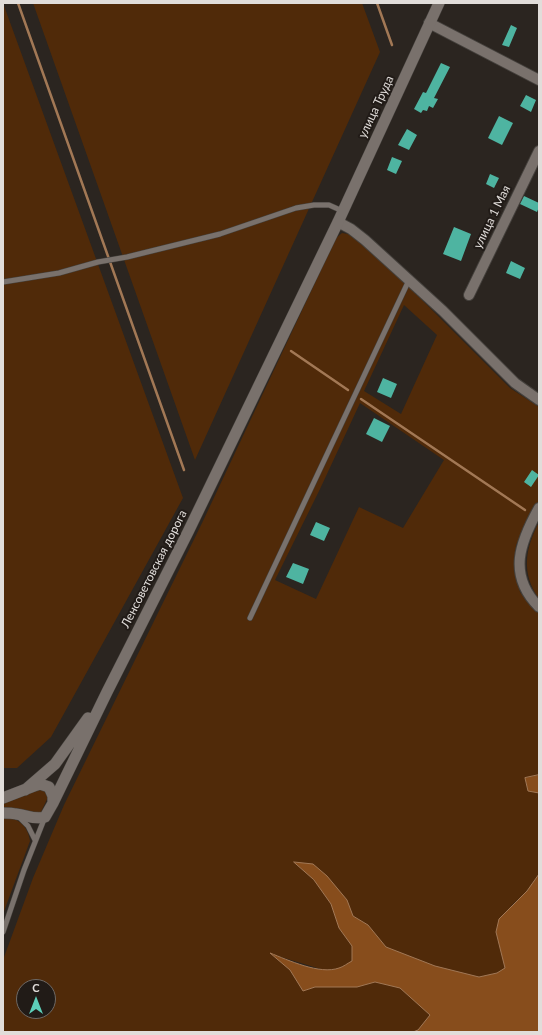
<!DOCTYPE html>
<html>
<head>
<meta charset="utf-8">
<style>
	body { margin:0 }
	#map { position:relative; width:542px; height:1035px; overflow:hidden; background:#2b2520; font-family:Lato,sans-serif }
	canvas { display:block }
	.frame { position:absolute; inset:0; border:4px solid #e1ddda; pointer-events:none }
	.north { position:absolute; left:16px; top:979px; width:40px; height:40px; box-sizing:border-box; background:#211b17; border:1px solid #6e6965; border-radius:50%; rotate:0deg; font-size:11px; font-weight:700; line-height:16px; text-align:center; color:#e1ddda }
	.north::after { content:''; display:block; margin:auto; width:14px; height:18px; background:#5dceb9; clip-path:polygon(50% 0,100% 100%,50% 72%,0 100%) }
</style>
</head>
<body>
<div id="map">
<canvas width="542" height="1035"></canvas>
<div class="frame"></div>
<div class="north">С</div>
</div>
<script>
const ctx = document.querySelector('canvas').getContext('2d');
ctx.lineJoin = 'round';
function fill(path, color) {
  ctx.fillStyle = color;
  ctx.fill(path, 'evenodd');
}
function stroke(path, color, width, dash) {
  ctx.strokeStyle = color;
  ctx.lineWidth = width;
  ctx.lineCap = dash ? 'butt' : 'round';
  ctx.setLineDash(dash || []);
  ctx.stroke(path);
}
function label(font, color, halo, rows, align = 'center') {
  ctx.font = font + ' Lato,sans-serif';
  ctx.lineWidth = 4;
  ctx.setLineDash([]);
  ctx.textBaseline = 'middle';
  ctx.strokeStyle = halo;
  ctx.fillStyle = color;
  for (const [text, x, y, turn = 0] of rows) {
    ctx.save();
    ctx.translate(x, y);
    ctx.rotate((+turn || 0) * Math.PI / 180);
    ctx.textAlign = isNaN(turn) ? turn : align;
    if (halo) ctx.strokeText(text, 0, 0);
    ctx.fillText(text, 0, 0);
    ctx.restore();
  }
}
const green = new Path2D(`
	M 3,3 L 183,498 L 51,737 L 17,768 L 3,768 Z
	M 33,3 L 362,3 L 380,52 L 195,460 Z
	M 342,233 L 348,234 L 366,246 L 401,279 L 510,388 L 539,407 L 539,501 L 516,545 L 515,566 L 520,592 L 530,605 L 539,613 L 539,775 L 525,779 L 528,791 L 539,793 L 539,874 L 527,891 L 512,905 L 496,932 L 505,968 L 497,973 L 479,977 L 435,966 L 386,947 L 368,925 L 353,916 L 347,900 L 294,862 L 314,880 L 331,904 L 339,928 L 352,946 L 353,961 L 339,969 L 324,970 L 271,954 L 290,970 L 303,991 L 315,987 L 357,987 L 375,982 L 400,988 L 430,1015 L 418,1030 L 413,1032 L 3,1032 L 3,960 L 33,878 L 64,805 L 203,521 L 336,238 ZM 404,305 L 437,335 L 401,414 L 364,391 ZM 360,403 L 444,460 L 403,528 L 359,507 L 316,599 L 275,580 L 320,489 ZM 24,987 L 48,987 L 48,1011 L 24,1011 Z
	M 539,522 L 539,599 C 521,573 525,549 539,522 Z
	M 44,787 L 48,797 L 41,812 L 34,813 L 3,807 L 3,803 Z
	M 3,817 C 18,817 28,826 30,841 L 3,914 Z`);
const water = new Path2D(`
	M 539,775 L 539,793 L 528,791 L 525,778 Z
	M 294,862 L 313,864 L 327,876 L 347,900 L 353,916 L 368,925 L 386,947 L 435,966 L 479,977 L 497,973 L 505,968 L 496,932 L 499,919 L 527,891 L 539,874 L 539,1032 L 413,1032 L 418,1030 L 430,1015 L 400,988 L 375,982 L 357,987 L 315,987 L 303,991 L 290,970 L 270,953 C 288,960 320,975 339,968 C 343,967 348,963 352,961 L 352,946 L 339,928 L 331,904 L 314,880 Z`);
const stream = new Path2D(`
	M 18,3 L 184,470
	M 377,3 L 392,45
	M 291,351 L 348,390
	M 361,399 L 525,510`);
const building = new Path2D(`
	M 511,25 L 517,28 L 509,47 L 502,45 Z
	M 441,63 L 450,67 L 434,98 L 438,99 L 433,108 L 429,106 L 427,111 L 423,110 L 421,113 L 414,109 L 423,92 L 426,93 Z
	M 526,95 L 536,100 L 531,112 L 520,106 Z
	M 499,116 L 513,123 L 502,145 L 488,138 Z
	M 407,129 L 417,135 L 409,150 L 398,145 Z
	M 392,157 L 402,161 L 396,174 L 387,170 Z
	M 490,174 L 499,178 L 494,188 L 486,184 Z
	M 524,196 L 539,203 L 539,207 L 537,212 L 520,204 Z
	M 454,227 L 471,234 L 461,261 L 443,254 Z
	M 511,261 L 525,268 L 520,279 L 506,273 Z
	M 383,378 L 397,384 L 391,398 L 377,392 Z
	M 374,418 L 390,426 L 382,442 L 366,434 Z
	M 532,470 L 539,475 L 531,487 L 524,482 Z
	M 316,522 L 330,528 L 324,541 L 310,535 Z
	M 293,563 L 309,569 L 303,584 L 286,577 Z`);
const service = new Path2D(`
	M 3,282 L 59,273 L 98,262 L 127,257 L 220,234 L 296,208 L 314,205 L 329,205 L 338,209
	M 250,618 L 409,280
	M 19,817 L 28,826 L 35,840
	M 3,932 L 24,870 L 45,817`);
const minor = new Path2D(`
	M 429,23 L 539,80
	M 338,222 L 351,229 L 365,240 L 443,311 L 515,383 L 539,400
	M 469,295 L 539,151
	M 539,508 C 520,542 507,575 539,607`);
const tertiary = new Path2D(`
	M 25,790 L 55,764 L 88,718
	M 3,798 L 34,786 L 40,784 L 49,787 L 53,796 L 53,803
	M 3,813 C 7,813 12,813 16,814 C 27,815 34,820 45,817 L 53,803 L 107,692 L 188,532 L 338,222 L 439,3`);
const streetNames = [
	["улица Труда",376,107,-65],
	["улица 1 Мая",492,217,-64],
	["Ленсоветовская дорога",154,569,-63]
];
fill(green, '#502a09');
fill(water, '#874d1c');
stroke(water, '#a27855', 1);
stroke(stream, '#a27855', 2.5);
fill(building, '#4eb4a1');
stroke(service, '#44403c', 6);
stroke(minor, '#44403c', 12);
stroke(tertiary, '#44403c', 12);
stroke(service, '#79716c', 5);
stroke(minor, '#79716c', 10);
stroke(tertiary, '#79716c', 11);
label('12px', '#e1ddda', '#211b17', streetNames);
</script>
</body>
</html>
